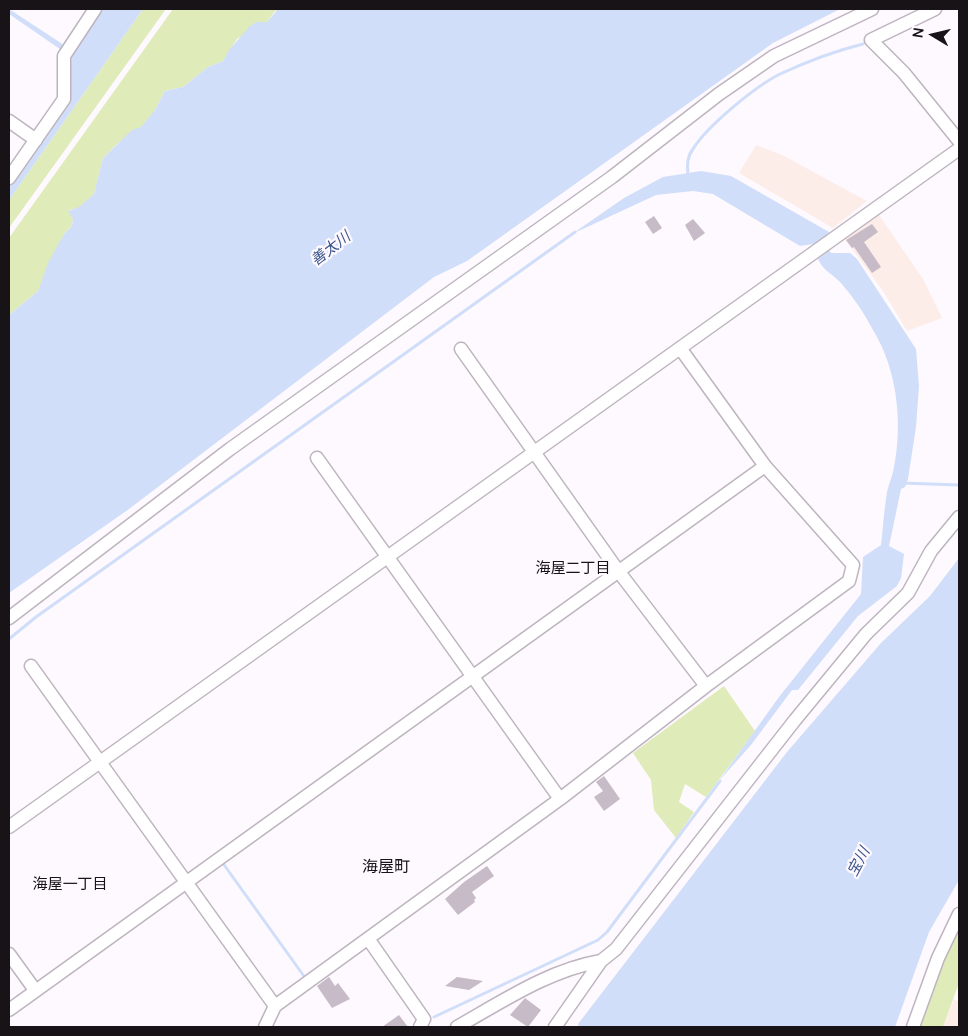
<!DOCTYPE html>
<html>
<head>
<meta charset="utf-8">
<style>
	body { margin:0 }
	#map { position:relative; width:968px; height:1036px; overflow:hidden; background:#fdf9fe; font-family:Manrope,sans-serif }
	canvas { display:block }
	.frame { position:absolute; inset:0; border:10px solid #171317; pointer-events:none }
	.north { position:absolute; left:908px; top:10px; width:50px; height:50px; -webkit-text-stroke:4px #fdf9fe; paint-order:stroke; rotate:279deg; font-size:14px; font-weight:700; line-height:20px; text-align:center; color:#171317 }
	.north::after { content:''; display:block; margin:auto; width:18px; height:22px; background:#171317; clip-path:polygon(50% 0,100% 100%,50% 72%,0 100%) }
</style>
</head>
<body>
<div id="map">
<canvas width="968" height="1036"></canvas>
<div class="frame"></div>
<div class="north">N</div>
</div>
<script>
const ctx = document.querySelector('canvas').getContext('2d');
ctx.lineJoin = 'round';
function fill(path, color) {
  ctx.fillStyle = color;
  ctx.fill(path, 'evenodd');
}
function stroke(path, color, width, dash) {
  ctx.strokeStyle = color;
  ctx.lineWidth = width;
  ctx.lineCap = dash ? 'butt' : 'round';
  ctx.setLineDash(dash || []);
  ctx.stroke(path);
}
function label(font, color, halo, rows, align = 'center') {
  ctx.font = font + ' Manrope,"Noto Sans JP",sans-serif';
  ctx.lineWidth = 4.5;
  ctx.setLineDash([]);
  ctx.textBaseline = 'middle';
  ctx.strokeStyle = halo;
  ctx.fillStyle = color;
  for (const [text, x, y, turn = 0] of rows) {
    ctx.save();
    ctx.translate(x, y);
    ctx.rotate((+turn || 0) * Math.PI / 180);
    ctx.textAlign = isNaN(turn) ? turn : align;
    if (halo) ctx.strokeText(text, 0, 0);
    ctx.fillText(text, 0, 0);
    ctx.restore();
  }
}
const industrial = new Path2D(`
	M 756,145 L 782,155 L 867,201 L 833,228 L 739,173 Z
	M 877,212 L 923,279 L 942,318 L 907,331 L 883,291 L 844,238 Z
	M 954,999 L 959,1002 L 959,1027 L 943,1027 Z`);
const green = new Path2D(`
	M 143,9 L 166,9 L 9,228 L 9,200 Z
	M 173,9 L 288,9 L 275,11 L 267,22 L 237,39 L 223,61 L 208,67 L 183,87 L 165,91 L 155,110 L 141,128 L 117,144 L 103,158 L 94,194 L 79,208 L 69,210 L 73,219 L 72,226 L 64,234 L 38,291 L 9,315 L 9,238 Z
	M 724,686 L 755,731 L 706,797 L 685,784 L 679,802 L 694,812 L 676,838 L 654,810 L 651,780 L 633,753 Z
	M 959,921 L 959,983 L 943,1027 L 917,1027 Z`);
const water = new Path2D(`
	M 9,9 L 73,51 L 101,9 L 143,9 L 9,200 L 9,187 L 71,101 L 70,56 L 9,14 Z
	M 278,9 L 840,9 L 773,43 L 467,261 L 434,277 L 129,509 L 9,593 L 9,315 L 38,291 L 48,263 L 64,234 L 72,226 L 73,219 L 68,211 L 79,207 L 94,194 L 103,158 L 132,130 L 141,127 L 155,110 L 165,91 L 183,87 L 208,67 L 223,61 L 229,50 L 250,26 L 257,22 L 267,22 Z
	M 701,171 L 731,176 L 829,232 L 823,240 L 831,253 L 850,253 L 857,259 L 916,349 L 919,386 L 916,427 L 908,479 L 905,487 L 901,489 L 889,546 L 904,554 L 901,578 L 897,586 L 858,616 L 798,690 L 792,690 L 751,745 L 718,782 L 779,697 L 861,594 L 863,557 L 881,545 C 883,528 884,510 887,492 C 889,483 893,475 894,467 C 903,422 897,369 873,330 C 864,313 854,298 841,283 C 833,274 823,271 818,259 L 827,252 L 820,243 L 800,246 L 713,194 L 693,191 L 656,195 L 572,234 L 624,198 L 663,177 Z
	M 959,558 L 959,880 L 929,932 L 895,1027 L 579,1027 L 578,1024 L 787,752 L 881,643 L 930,596 Z`);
const stream = new Path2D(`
	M 688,174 C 687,165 687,157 693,149 C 707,126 756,86 780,74 C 806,62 835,51 863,44
	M 902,483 L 959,485
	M 9,639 L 36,617 L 575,232
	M 222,862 L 306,979
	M 434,1017 L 598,940 L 607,932 L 720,781`);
const building = new Path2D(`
	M 654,216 L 662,228 L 653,234 L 645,222 Z
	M 693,219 L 705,233 L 694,241 L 685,225 Z
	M 872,224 L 878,232 L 864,242 L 881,267 L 872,273 L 854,247 L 852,248 L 846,240 Z
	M 604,776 L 620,799 L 604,811 L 594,797 L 603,791 L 596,782 Z
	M 487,866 L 494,876 L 472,892 L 476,898 L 474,900 L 475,902 L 458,915 L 445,899 L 464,882 Z
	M 329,977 L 335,986 L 338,983 L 350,999 L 332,1008 L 317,986 Z
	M 457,977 L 483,981 L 469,990 L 445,986 Z
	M 525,998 L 541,1010 L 528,1027 L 510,1015 Z
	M 399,1015 L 408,1027 L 382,1027 Z`);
const minor = new Path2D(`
	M 935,9 L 871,40 L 904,73 L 959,141
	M 9,121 L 36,140
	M 9,178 L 64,99 L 64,56 L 95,9
	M 461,349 L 619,572 L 706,686
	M 317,458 L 560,799
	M 9,618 L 230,449 L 612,177 L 719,94 L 774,56 L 872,9
	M 31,666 L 275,1006
	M 9,827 L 959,149
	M 369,940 L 424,1019 L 420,1027
	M 9,954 L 35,990
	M 9,1010 L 765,466
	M 265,1027 L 275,1006 L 560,799 L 706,686 L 849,581 L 853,565 L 765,466 L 680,348
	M 457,1027 C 503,1001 549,970 601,961
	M 555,1027 L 601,961 L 616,949 L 795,720 L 866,634 L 908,593 L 931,551 L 959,517
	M 913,1027 L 938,958 L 959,914`);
const waterNames = [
	["善太川",331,249,-38],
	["宝川",859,862,-62]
];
const neighbourhoodNames = [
	["海屋二丁目",573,569],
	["海屋一丁目",70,885]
];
const quarterNames = [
	["海屋町",386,868]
];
fill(industrial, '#fdede9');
fill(green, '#dfebb9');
fill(water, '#d0def9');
stroke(stream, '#d0def9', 3);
fill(building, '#c6bbc7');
stroke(minor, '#beb4bf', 15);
stroke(minor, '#fff', 12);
label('italic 15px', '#3a548c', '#fdf9fe', waterNames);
label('15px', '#171317', '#fdf9fe', neighbourhoodNames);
label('16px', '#171317', '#fdf9fe', quarterNames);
</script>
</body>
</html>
